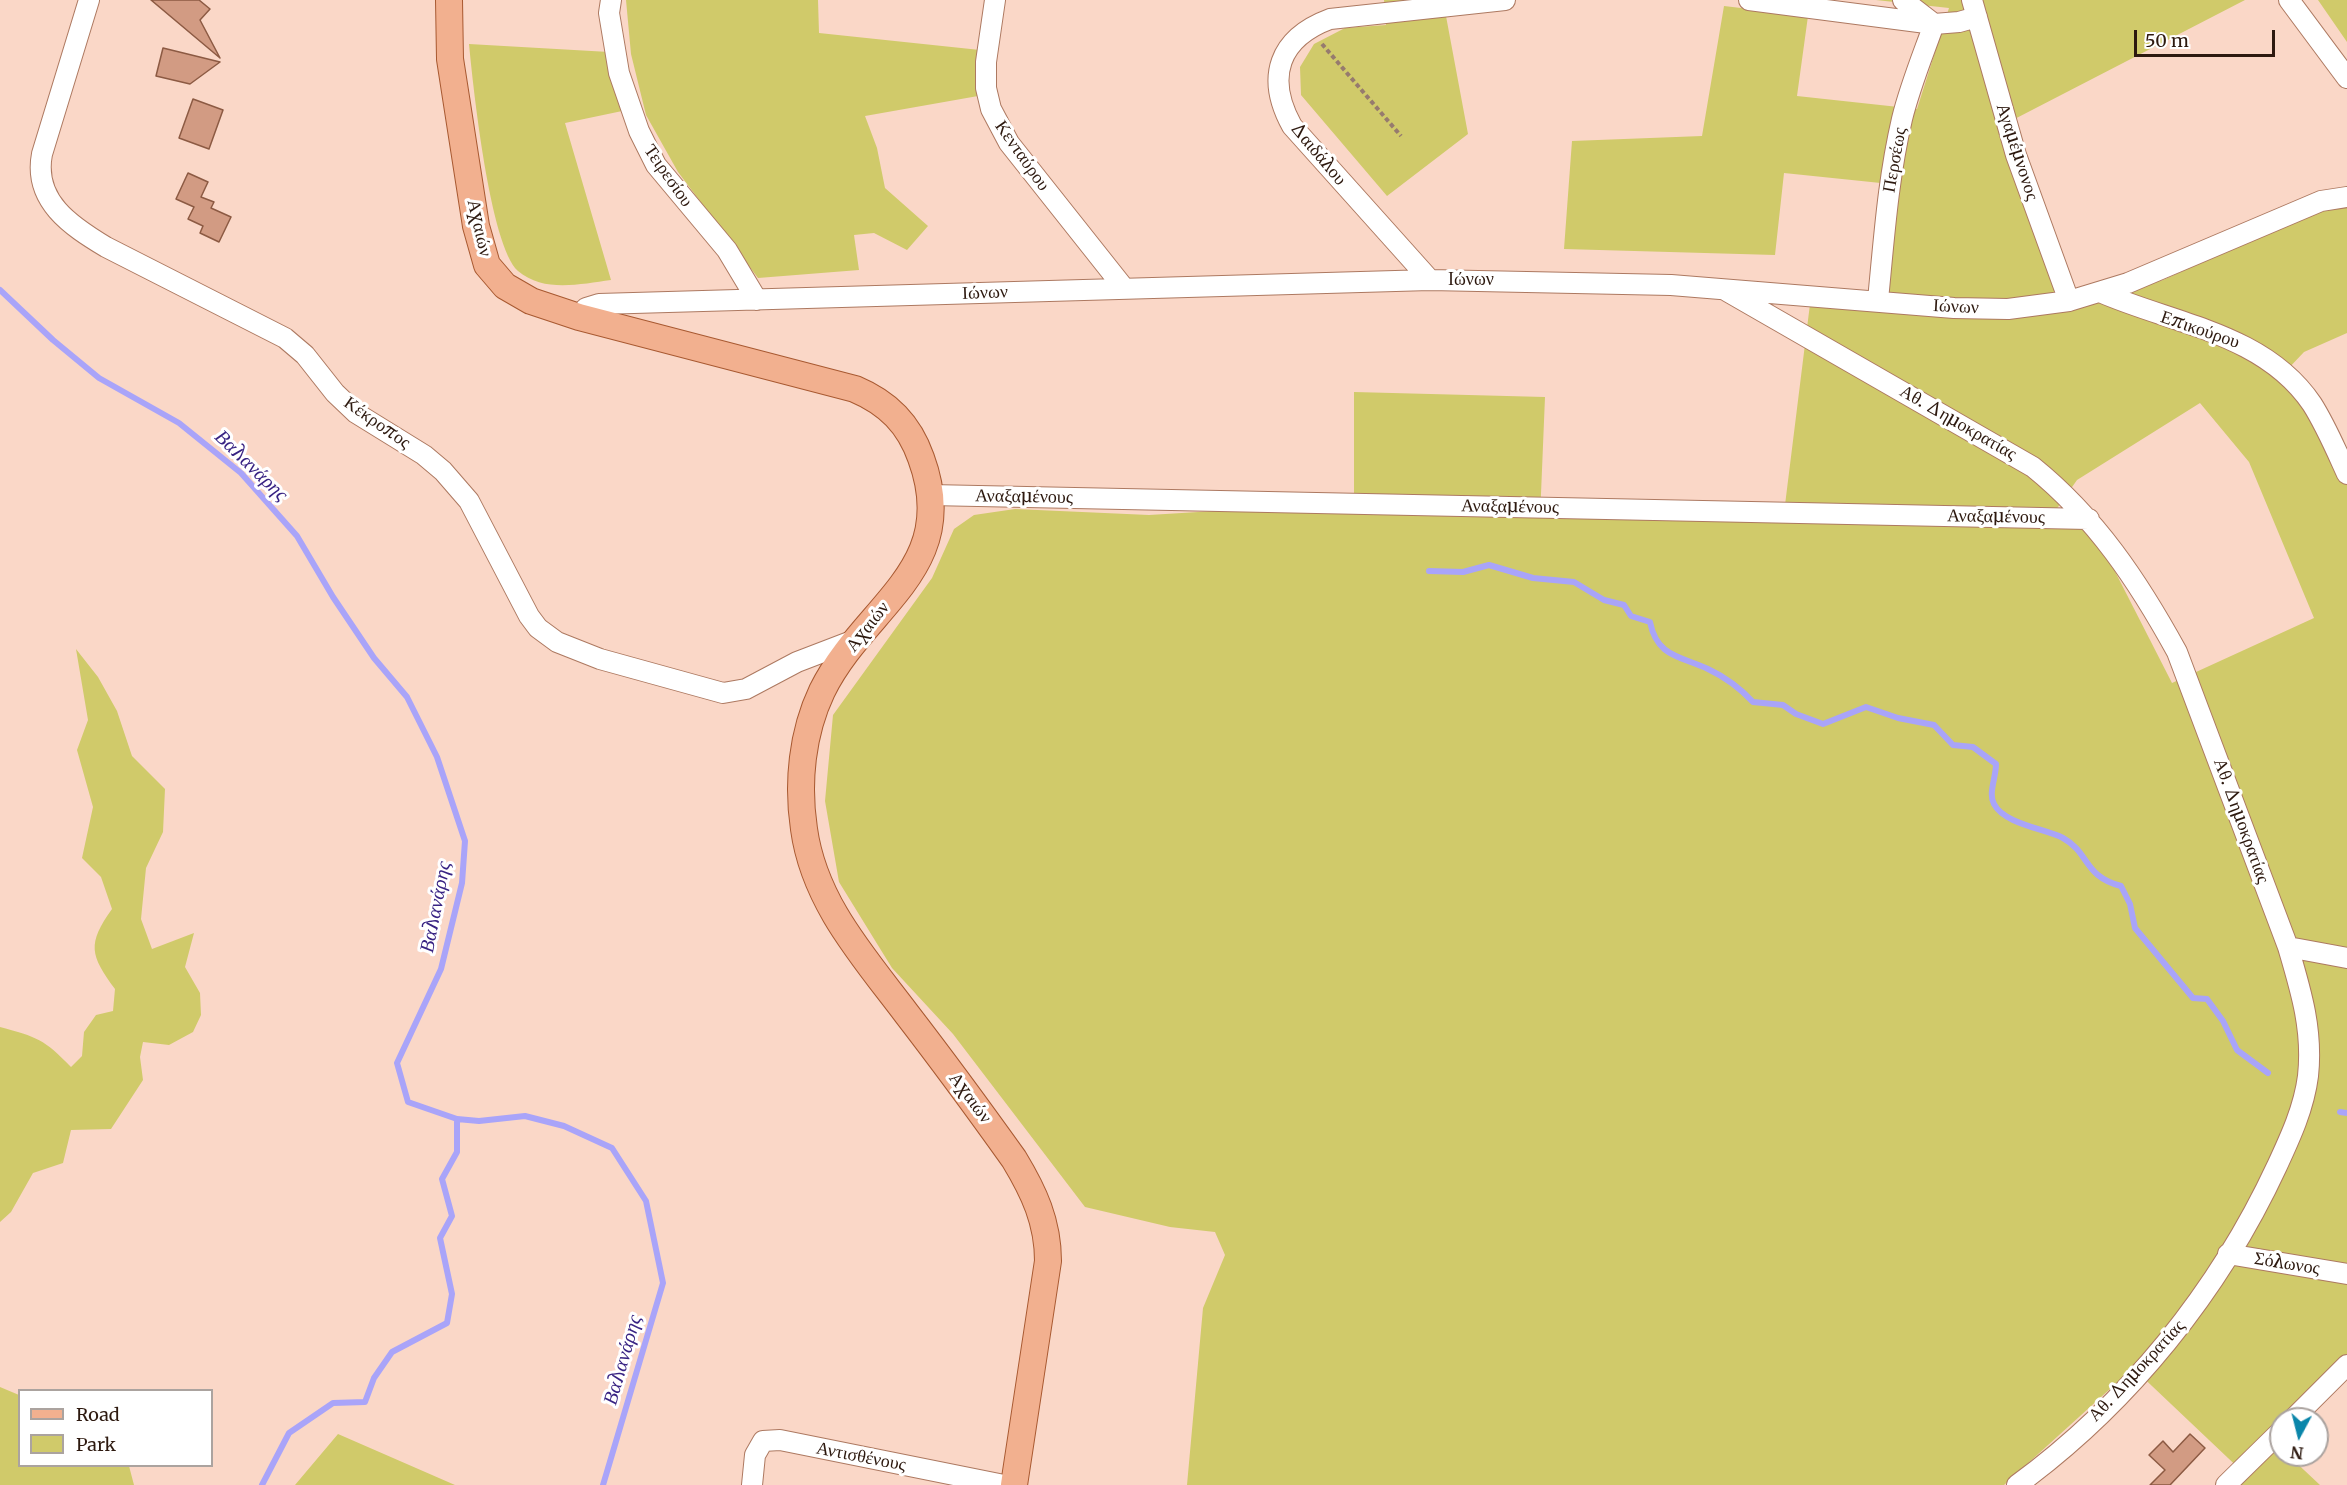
<!DOCTYPE html>
<html>
<head>
<meta charset="utf-8">
<style>
	body { margin:0 }
	#map { position:relative; width:2347px; height:1485px; overflow:hidden; background:#fad7c7; font-family:Merriweather,serif }
	canvas { display:block }
	.legend { position:absolute; left:18px; top:1389px; width:195px; height:78px; box-sizing:border-box; background:#fff; border:2px solid #aba39f; margin:0; padding:8px 10px; list-style:none; font-size:18px; color:#2d190f }
	.legend li { display:flex; align-items:center; gap:12px; height:30px }
	.legend b { width:30px; border:2px solid #aba39f }
	.north { position:absolute; left:2269px; top:1407px; width:60px; height:60px; box-sizing:border-box; background:#fff; border:2px solid #aba39f; border-radius:50%; rotate:187deg; font-size:16px; font-weight:700; line-height:24px; text-align:center; color:#2d190f }
	.north::after { content:''; display:block; margin:auto; width:21px; height:27px; background:#0a86aa; clip-path:polygon(50% 0,100% 100%,50% 72%,0 100%) }
	.scale { position:absolute; left:2134px; top:30px; width:141px; height:27px; box-sizing:border-box; border:3px solid #2d190f; border-top:0; padding-left:8px; font-size:18px; line-height:21px; white-space:nowrap; color:#2d190f; -webkit-text-stroke:4px #fff; paint-order:stroke }
</style>
</head>
<body>
<div id="map">
<canvas width="2347" height="1485"></canvas>
<ul class="legend">
<li><b style="height:8px;background:#f2b08f"></b>Road</li>
<li><b style="height:16px;background:#d0ca6a"></b>Park</li>
</ul>
<div class="north">N</div>
<div class="scale">50 m</div>
</div>
<script>
const ctx = document.querySelector('canvas').getContext('2d');
ctx.lineJoin = 'round';
function fill(path, color) {
  ctx.fillStyle = color;
  ctx.fill(path, 'evenodd');
}
function stroke(path, color, width, dash) {
  ctx.strokeStyle = color;
  ctx.lineWidth = width;
  ctx.lineCap = dash ? 'butt' : 'round';
  ctx.setLineDash(dash || []);
  ctx.stroke(path);
}
function label(font, color, halo, rows, align = 'center') {
  ctx.font = font + ' Merriweather,serif';
  ctx.lineWidth = 6;
  ctx.setLineDash([]);
  ctx.textBaseline = 'middle';
  ctx.strokeStyle = halo;
  ctx.fillStyle = color;
  for (const [text, x, y, turn = 0] of rows) {
    ctx.save();
    ctx.translate(x, y);
    ctx.rotate((+turn || 0) * Math.PI / 180);
    ctx.textAlign = isNaN(turn) ? turn : align;
    if (halo) ctx.strokeText(text, 0, 0);
    ctx.fillText(text, 0, 0);
    ctx.restore();
  }
}
const green = new Path2D(`
	M 626,0 L 818,0 L 819,33 L 980,50 L 978,96 L 865,116 L 877,148 L 885,188 L 928,226 L 907,250 L 874,233 L 854,235 L 859,270 L 758,278 L 678,172 L 646,115 L 631,54 Z
	M 1384,0 L 1443,0 L 1468,134 L 1387,196 L 1301,95 L 1300,67 L 1314,44 L 1345,28 L 1386,25 Z
	M 1876,0 L 2245,0 L 2003,125 L 2066,308 L 2163,280 L 2347,197 L 2347,333 L 2304,352 L 2286,371 L 2347,464 L 2347,1370 L 2288,1419 L 2281,1419 L 2281,1427 L 2271,1438 L 2281,1448 L 2281,1455 L 2288,1455 L 2320,1485 L 2237,1485 L 2247,1476 L 2133,1368 L 2004,1485 L 1187,1485 L 1203,1308 L 1225,1255 L 1215,1232 L 1170,1227 L 1085,1207 L 953,1034 L 892,968 L 839,882 L 825,801 L 833,715 L 932,578 L 954,529 L 974,515 L 1015,509 L 1149,515 L 1231,510 L 1354,511 L 1354,392 L 1545,397 L 1540,518 L 1783,521 L 1810,304 L 1883,306 L 1900,185 L 1784,173 L 1775,255 L 1564,249 L 1572,141 L 1702,136 L 1724,6 L 1808,16 L 1797,96 L 1917,109 L 1949,8 ZM 2200,403 L 2249,462 L 2314,618 L 2172,683 L 2103,548 L 2079,526 L 2044,527 L 2077,480 Z
	M 2318,0 L 2347,0 L 2347,42 Z
	M 469,44 L 609,52 L 627,110 L 565,123 L 611,280 C 580,284 544,293 518,271 C 490,246 473,86 469,44 Z
	M 76,649 L 98,677 L 117,711 L 132,756 L 165,789 L 163,832 L 146,868 L 141,919 L 152,949 L 194,933 L 185,967 L 200,993 L 201,1015 L 193,1032 L 169,1045 L 143,1042 L 140,1057 L 143,1080 L 111,1129 L 71,1130 L 63,1163 L 33,1173 L 11,1212 L 0,1222 L 0,1027 C 37,1037 44,1039 71,1067 L 82,1056 L 84,1032 L 96,1015 L 113,1011 L 115,989 C 90,955 87,944 112,909 L 101,877 L 82,858 L 93,807 L 77,750 L 88,720 Z
	M 0,1387 L 19,1395 L 20,1466 L 129,1466 L 134,1485 L 0,1485 Z
	M 338,1434 L 455,1485 L 295,1485 Z`);
const stream = new Path2D(`
	M 0,290 L 53,340 L 99,378 L 179,423 L 241,473 L 297,536 L 333,597 L 374,658 L 407,697 L 437,757 L 465,841 L 462,883 L 441,969 L 397,1063 L 408,1102 L 457,1119 L 479,1121 L 525,1116 L 564,1126 L 612,1148 L 646,1201 L 663,1283 L 603,1485
	M 1429,571 L 1463,572 L 1489,565 L 1533,578 L 1574,582 L 1604,600 L 1624,605 L 1631,616 L 1650,622 C 1657,657 1680,656 1708,669 C 1725,677 1740,688 1753,702 L 1783,705 L 1796,714 L 1823,724 L 1866,707 L 1898,718 L 1934,725 L 1953,745 L 1973,747 L 1996,764 C 1996,778 1988,793 1994,804 C 2004,824 2046,829 2063,838 C 2090,853 2083,876 2121,886 L 2130,904 L 2135,928 L 2193,998 L 2207,999 L 2223,1021 L 2237,1050 L 2268,1073
	M 2340,1112 L 2347,1113
	M 262,1485 L 289,1433 L 333,1403 L 365,1402 L 374,1378 L 392,1352 L 447,1323 L 452,1294 L 440,1238 L 452,1216 L 442,1179 L 457,1152 L 457,1119`);
const building = new Path2D(`
	M 151,0 L 199,0 L 210,9 L 200,20 L 220,58 Z
	M 163,48 L 220,62 L 190,84 L 156,76 Z
	M 193,99 L 223,110 L 209,149 L 179,138 Z
	M 188,173 L 208,182 L 201,197 L 214,202 L 211,208 L 231,217 L 219,242 L 200,233 L 203,226 L 188,219 L 194,207 L 176,199 Z
	M 2190,1434 L 2205,1448 L 2170,1485 L 2150,1485 L 2165,1470 L 2149,1455 L 2163,1441 L 2173,1452 Z`);
const path = new Path2D(`
	M 1322,44 L 1401,136`);
const minor = new Path2D(`
	M 89,0 L 42,154 C 33,201 71,226 106,247 L 285,338 L 305,355 L 335,393 L 356,413 L 424,455 L 443,471 L 469,501 L 529,616 L 538,628 L 557,642 L 600,659 L 723,693 L 746,689 L 797,662 L 857,639
	M 611,0 L 609,13 L 619,73 L 639,131 L 656,165 L 727,250 L 757,300
	M 995,0 L 986,62 L 986,88 L 991,109 L 1009,143 L 1124,288
	M 1749,0 L 1934,24 L 1959,22 L 1977,17
	M 1972,0 L 2016,155 L 2069,301
	M 2289,0 L 2347,78
	M 1430,280 L 1292,126 C 1265,77 1279,38 1330,19 L 1505,0
	M 1725,290 L 2033,467 C 2096,518 2138,581 2177,652 L 2288,947 C 2301,991 2313,1030 2308,1076 C 2304,1108 2290,1138 2277,1166 C 2219,1291 2128,1404 2017,1485
	M 2100,292 C 2173,324 2264,333 2312,404 C 2326,426 2336,450 2347,474
	M 1878,300 C 1884,239 1888,179 1902,119 C 1910,86 1923,55 1934,24 L 1903,0
	M 579,317 L 586,308 L 599,304 L 1430,280 L 1671,285 L 1954,308 L 2008,309 L 2069,301 L 2128,283 L 2321,201 L 2347,197
	M 930,495 L 2089,519
	M 2288,947 L 2347,958
	M 2228,1254 L 2347,1274
	M 2293,1419 L 2347,1365
	M 752,1485 L 755,1455 L 763,1441 L 780,1440 L 1004,1485
	M 2226,1485 L 2281,1431`);
const major = new Path2D(`
	M 449,0 L 450,59 L 476,226 L 487,265 L 505,286 L 531,301 L 579,317 L 855,389 C 888,403 909,424 921,458 C 962,569 864,605 822,691 C 802,733 797,783 804,829 C 814,902 863,956 906,1013 C 943,1061 979,1110 1014,1159 C 1034,1192 1048,1222 1048,1261 L 1014,1485`);
const streetNames = [
	["Αγαμέμνονος",2017,152,72],
	["Δαιδάλου",1318,154,50],
	["Κενταύρου",1022,156,55],
	["Περσέως",1895,160,-80],
	["Τειρεσίου",668,176,55],
	["Αχαιών",479,228,77],
	["Ιώνων",1471,280],
	["Ιώνων",985,293,-2],
	["Ιώνων",1956,307,3],
	["Επικούρου",2200,330,19],
	["Κέκροπος",377,423,35],
	["Αθ. Δημοκρατίας",1958,423,30],
	["Αναξαμένους",1024,497,1],
	["Αναξαμένους",1510,507,1],
	["Αναξαμένους",1996,517,1],
	["Αχαιών",868,627,-52],
	["Αθ. Δημοκρατίας",2241,821,70],
	["Αχαιών",970,1098,53],
	["Σόλωνος",2287,1264,9],
	["Αθ. Δημοκρατίας",2137,1371,-47],
	["Αντισθένους",861,1457,11]
];
const waterNames = [
	["Βαλανάρης",251,466,44],
	["Βαλανάρης",436,907,-79],
	["Βαλανάρης",623,1360,-74]
];
fill(green, '#d0ca6a');
stroke(stream, '#a9a4f9', 6);
fill(building, '#d29b83');
stroke(building, '#8c5a43', 1.5);
stroke(minor, '#ad7961', 22);
stroke(major, '#a85931', 28);
stroke(path, '#967b6e', 4, [4.5, 3]);
stroke(minor, '#fff', 20);
stroke(major, '#f2b08f', 26);
label('18px', '#2d190f', '#fff', streetNames);
label('italic 20px', '#382383', '#fff', waterNames);
</script>
</body>
</html>
